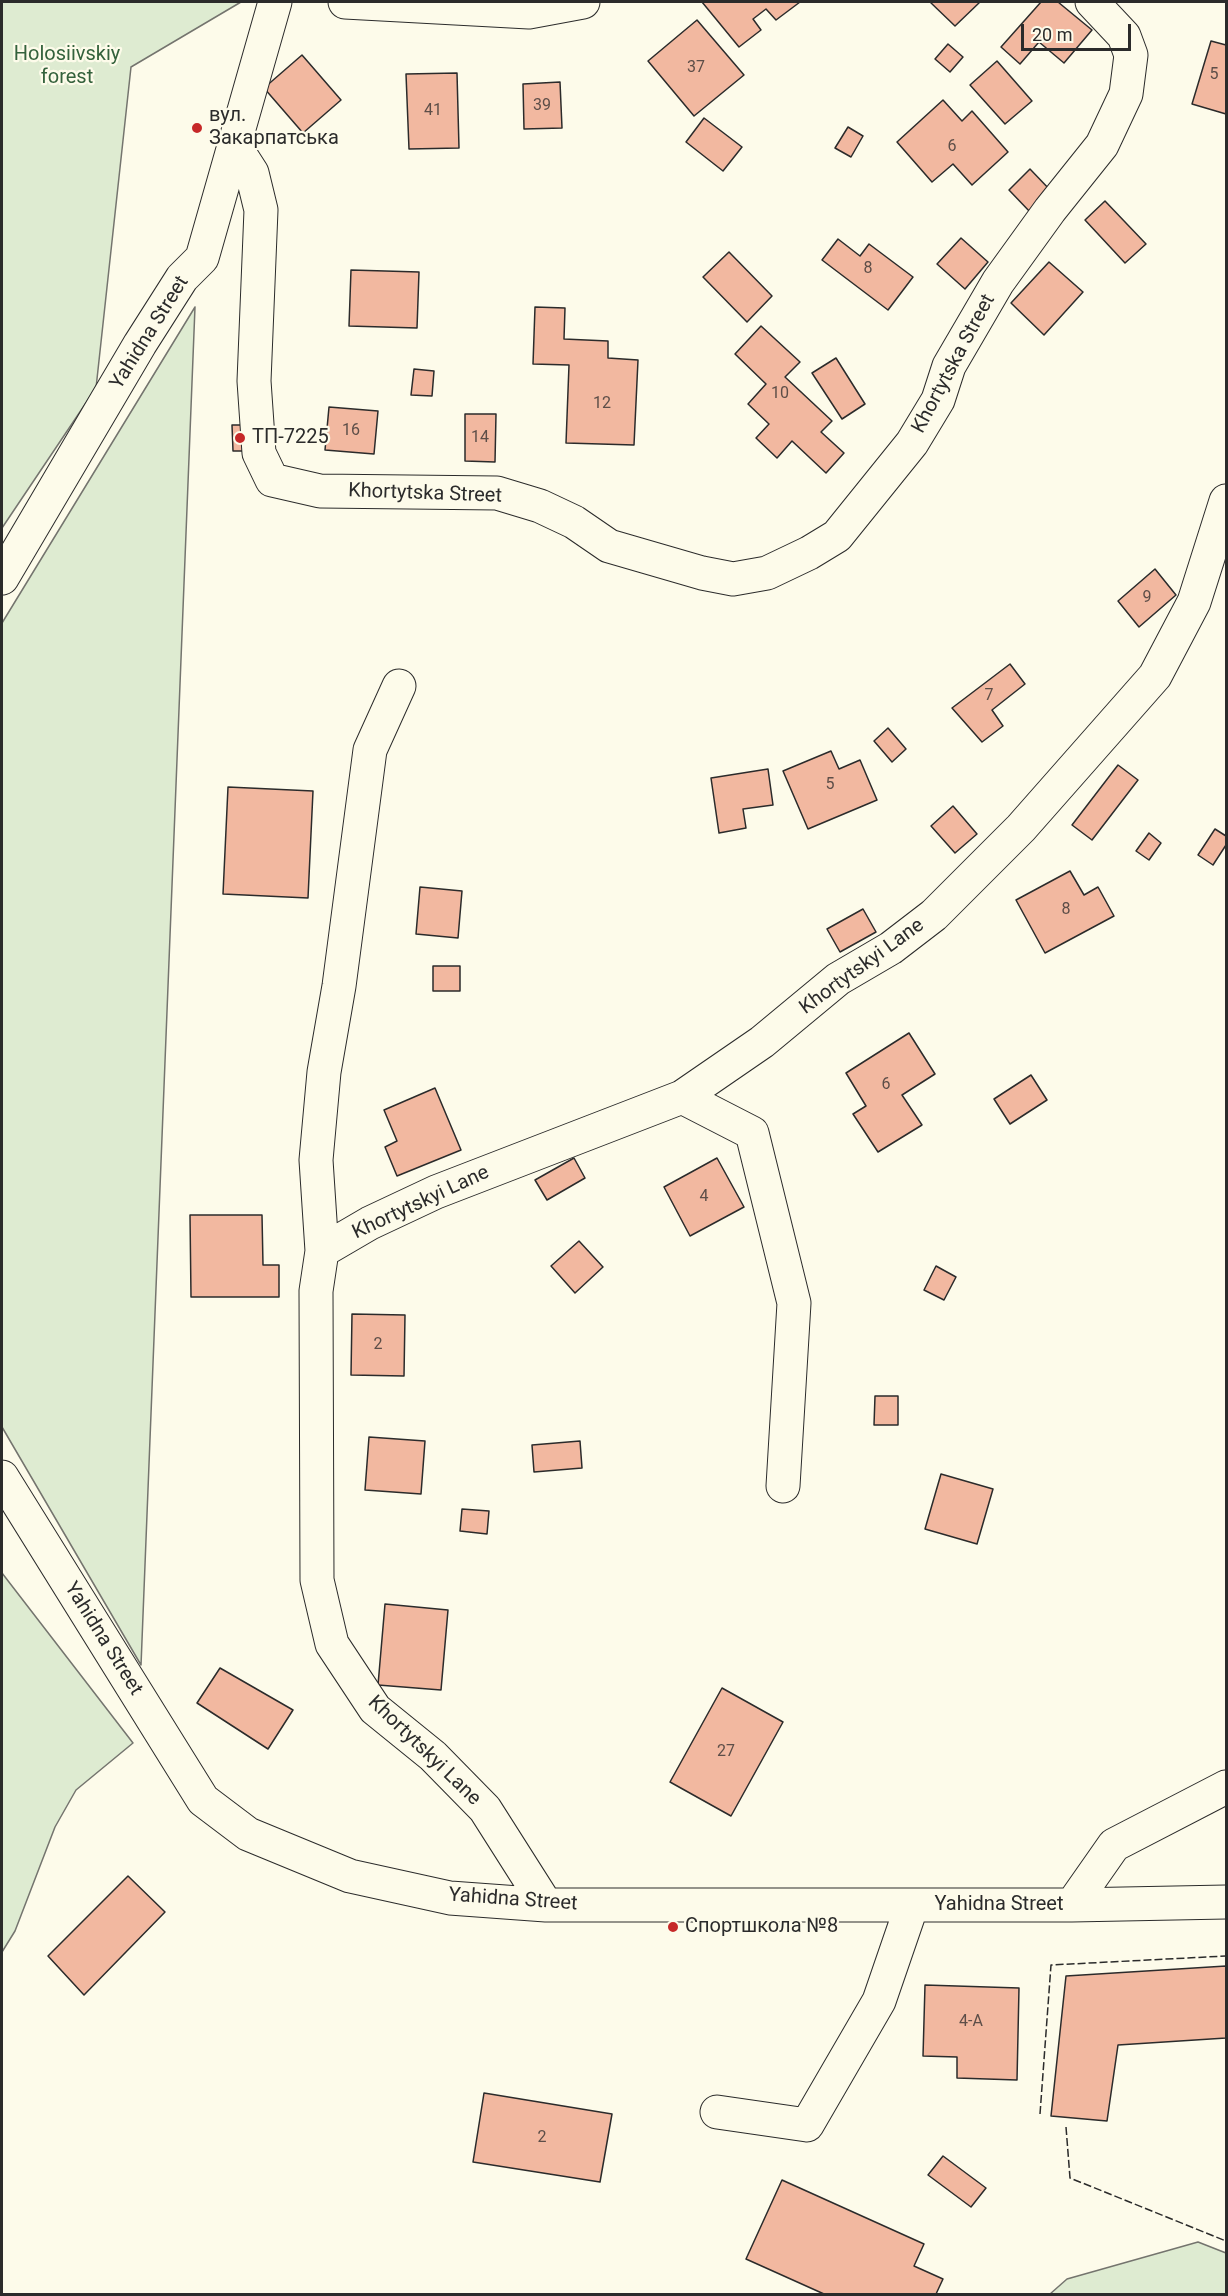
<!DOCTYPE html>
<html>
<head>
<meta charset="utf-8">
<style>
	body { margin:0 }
	#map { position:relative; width:1228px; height:2296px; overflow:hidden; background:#fdfbea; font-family:Roboto,sans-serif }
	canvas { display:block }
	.frame { position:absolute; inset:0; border:3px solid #2b2b2b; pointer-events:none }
	.scale { position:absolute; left:1021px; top:24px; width:110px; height:27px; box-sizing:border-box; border:3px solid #2b2b2b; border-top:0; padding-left:8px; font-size:18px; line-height:21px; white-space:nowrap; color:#2b2b2b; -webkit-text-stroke:4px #fdfbea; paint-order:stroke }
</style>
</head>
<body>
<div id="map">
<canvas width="1228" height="2296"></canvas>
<div class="frame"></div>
<div class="scale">20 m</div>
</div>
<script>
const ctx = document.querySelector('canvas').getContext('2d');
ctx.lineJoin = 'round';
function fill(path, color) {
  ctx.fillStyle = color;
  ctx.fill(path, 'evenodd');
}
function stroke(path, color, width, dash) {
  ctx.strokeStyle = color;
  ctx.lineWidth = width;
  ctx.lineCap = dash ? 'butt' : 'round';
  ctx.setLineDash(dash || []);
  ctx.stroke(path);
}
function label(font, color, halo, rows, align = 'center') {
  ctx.font = font + ' Roboto,sans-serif';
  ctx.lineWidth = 4.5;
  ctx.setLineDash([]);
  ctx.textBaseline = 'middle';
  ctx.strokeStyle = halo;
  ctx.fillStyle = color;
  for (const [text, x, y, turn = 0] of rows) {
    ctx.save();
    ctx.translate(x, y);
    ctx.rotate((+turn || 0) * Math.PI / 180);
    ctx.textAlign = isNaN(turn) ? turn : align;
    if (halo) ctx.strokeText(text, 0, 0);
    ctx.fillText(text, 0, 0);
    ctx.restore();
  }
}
const green = new Path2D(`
	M 2,2 L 241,2 L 131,67 L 96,388 L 2,528 Z
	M 195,307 L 141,1665 L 2,1427 L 2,623 Z
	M 2,1573 L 133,1743 L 76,1790 L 55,1827 L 15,1931 L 2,1952 Z
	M 1198,2242 L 1226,2253 L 1226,2294 L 1050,2294 L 1067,2279 Z`);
const building = new Path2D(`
	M 702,2 L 800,2 L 776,20 L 766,9 L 753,19 L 761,30 L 739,47 Z
	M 930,2 L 980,2 L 955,26 Z
	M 1041,2 L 1058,2 L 1092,30 L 1064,63 L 1039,42 L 1020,64 L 1001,47 Z
	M 697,20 L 744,75 L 694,116 L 648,61 Z
	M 1211,41 L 1226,45 L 1226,114 L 1192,104 Z
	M 948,44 L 963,57 L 950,72 L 935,59 Z
	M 302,55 L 341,100 L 303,133 L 264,88 Z
	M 997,61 L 1032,101 L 1005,124 L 970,85 Z
	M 457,73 L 459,148 L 409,149 L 406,74 Z
	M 560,82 L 562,128 L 524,129 L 523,84 Z
	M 943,100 L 962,121 L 972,111 L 1008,152 L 972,185 L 953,164 L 932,182 L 897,142 Z
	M 704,118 L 742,147 L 723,171 L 686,142 Z
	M 848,127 L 863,136 L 851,157 L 835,148 Z
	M 1030,169 L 1052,192 L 1031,213 L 1009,190 Z
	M 1105,201 L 1146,244 L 1125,263 L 1085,220 Z
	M 961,238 L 988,262 L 965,289 L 937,264 Z
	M 838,239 L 860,256 L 869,244 L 913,277 L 888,310 L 822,260 Z
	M 729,252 L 772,296 L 747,322 L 703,277 Z
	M 1049,262 L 1083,292 L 1044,335 L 1011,303 Z
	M 351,270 L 419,272 L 417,328 L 349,326 Z
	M 535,307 L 565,308 L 564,339 L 608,341 L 608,358 L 638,360 L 634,445 L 566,443 L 569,365 L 533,364 Z
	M 761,326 L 800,362 L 785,377 L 832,421 L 821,432 L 844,453 L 826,473 L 792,441 L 777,458 L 756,438 L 769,424 L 748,404 L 766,384 L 735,354 Z
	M 836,358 L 865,404 L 842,419 L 812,373 Z
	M 414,369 L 434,371 L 432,396 L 411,395 Z
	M 329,407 L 378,411 L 374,454 L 325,450 Z
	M 465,414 L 496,414 L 495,462 L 465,461 Z
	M 232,425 L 247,425 L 248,451 L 233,451 Z
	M 1155,569 L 1176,595 L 1139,627 L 1118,601 Z
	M 1010,664 L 1025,684 L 992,710 L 1003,726 L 982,742 L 952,708 Z
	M 888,728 L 906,749 L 892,762 L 874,741 Z
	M 831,751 L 839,769 L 860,760 L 877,800 L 808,829 L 783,771 Z
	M 1118,765 L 1138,780 L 1092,840 L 1072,825 Z
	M 768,769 L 773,805 L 743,809 L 746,828 L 719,833 L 711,778 Z
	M 228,787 L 313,791 L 308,898 L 223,894 Z
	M 953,806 L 977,834 L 955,853 L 931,826 Z
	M 1215,829 L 1226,836 L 1226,845 L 1213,865 L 1198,855 Z
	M 1149,833 L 1161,843 L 1149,860 L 1136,851 Z
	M 1070,871 L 1084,895 L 1098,887 L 1114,916 L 1045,953 L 1016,900 Z
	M 420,887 L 462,891 L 458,938 L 416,934 Z
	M 863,909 L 876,932 L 840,952 L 827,929 Z
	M 433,966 L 460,966 L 460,991 L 433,991 Z
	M 909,1033 L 935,1074 L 902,1095 L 922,1125 L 878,1152 L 853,1114 L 866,1106 L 846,1073 Z
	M 1031,1075 L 1047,1100 L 1010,1124 L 994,1099 Z
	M 435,1088 L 461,1150 L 397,1176 L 385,1147 L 397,1141 L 384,1110 Z
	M 574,1158 L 585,1178 L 547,1200 L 535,1180 Z
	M 717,1158 L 744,1207 L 690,1236 L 664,1187 Z
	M 190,1215 L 262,1215 L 263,1265 L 279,1265 L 279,1297 L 191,1297 Z
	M 579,1241 L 603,1267 L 575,1293 L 551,1266 Z
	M 936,1266 L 956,1277 L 944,1300 L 924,1290 Z
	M 352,1314 L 405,1315 L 404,1376 L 351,1375 Z
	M 875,1396 L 898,1396 L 898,1425 L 874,1425 Z
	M 369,1437 L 425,1441 L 421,1494 L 365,1490 Z
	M 580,1441 L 582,1468 L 534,1472 L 532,1445 Z
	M 941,1474 L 993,1489 L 977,1544 L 925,1529 Z
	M 462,1509 L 489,1511 L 487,1534 L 460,1531 Z
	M 385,1604 L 448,1610 L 441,1690 L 378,1685 Z
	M 220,1668 L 293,1710 L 268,1749 L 197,1703 Z
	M 722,1688 L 783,1722 L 731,1816 L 670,1782 Z
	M 128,1876 L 165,1912 L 84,1995 L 48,1956 Z
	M 1226,1966 L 1226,2038 L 1118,2045 L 1107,2121 L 1051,2116 L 1066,1976 Z
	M 925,1985 L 1019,1988 L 1017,2080 L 957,2078 L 957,2057 L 923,2056 Z
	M 484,2093 L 612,2114 L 600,2182 L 473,2162 Z
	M 943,2156 L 986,2188 L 971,2207 L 928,2175 Z
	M 782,2180 L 924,2244 L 914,2266 L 943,2279 L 936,2294 L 824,2294 L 746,2259 Z`);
const minor = new Path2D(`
	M 345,2 L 529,12 L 583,2
	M 234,145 L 252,173 L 261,210 L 254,381 L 259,453 L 272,480 L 320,491 L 497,493 L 540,506 L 574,522 L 609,546 L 702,573 L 733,579 L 767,573 L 809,553 L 837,536 L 912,443 L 938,400 L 949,366 L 998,282 L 1050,210 L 1102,145 L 1126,94 L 1131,55 L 1124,36 L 1092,2
	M 2,578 L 140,344 L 182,278 L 202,258 L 275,2
	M 682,1097 L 752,1133 L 794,1303 L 783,1486
	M 322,1251 L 316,1160 L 324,1072 L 339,986 L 370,750 L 399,686
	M 2,1477 L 203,1800 L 248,1834 L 350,1876 L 450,1898 L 546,1905 L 1072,1905 L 1226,1902
	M 546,1905 L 485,1809 L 433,1756 L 375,1709 L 332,1644 L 317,1580 L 316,1291 L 322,1251 L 370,1223 L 436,1192 L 682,1097 L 762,1042 L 838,979 L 891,948 L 934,915 L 1021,828 L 1155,676 L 1194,602 L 1226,501
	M 1072,1905 L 1114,1845 L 1226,1787
	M 717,2112 L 807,2125 L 879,2001 L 912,1905`);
const fence = new Path2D(`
	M 1040,2114 L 1051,1965 L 1226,1956
	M 1066,2127 L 1070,2178 L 1226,2241`);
const markers = [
	[197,128,6,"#c62828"],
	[240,438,6,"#c62828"],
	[673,1927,6,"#c62828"]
];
const numberNames = [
	["37",696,68],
	["5",1214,75],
	["39",542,106],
	["41",433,111],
	["6",952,147],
	["8",868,269],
	["10",780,394],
	["12",602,404],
	["16",351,431],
	["14",480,438],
	["9",1147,598],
	["7",989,696],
	["5",830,785],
	["8",1066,910],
	["6",886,1085],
	["4",704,1197],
	["2",378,1345],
	["27",726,1752],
	["4-А",971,2022],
	["2",542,2138]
];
const parkNames = [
	["Holosiivskiy",67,55],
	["forest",67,78]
];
const poiNames = [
	["вул.",209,116],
	["Закарпатська",209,139],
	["ТП-7225",252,438],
	["Спортшкола №8",685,1927]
];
const streetNames = [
	["Yahidna Street",150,333,-58],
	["Khortytska Street",954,364,-62],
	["Khortytska Street",425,494,2],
	["Khortytskyi Lane",862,967,-36],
	["Khortytskyi Lane",421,1203,-25],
	["Yahidna Street",103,1639,58],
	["Khortytskyi Lane",424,1751,44],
	["Yahidna Street",513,1900,4],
	["Yahidna Street",999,1905]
];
fill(green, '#deebd1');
stroke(green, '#74746e', 1.5);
fill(building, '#f2b8a0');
stroke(building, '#2b2b2b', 1.5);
stroke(minor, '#2b2b2b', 35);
stroke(minor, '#fdfbea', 33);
stroke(fence, '#2b2b2b', 1.5, [8, 3]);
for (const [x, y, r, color] of markers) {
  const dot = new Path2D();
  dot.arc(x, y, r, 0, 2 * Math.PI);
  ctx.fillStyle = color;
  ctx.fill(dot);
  stroke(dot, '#fdfbea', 2);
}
label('16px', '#5d4e48', null, numberNames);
label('20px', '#34623c', '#fdfbea', parkNames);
label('20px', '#2b2b2b', '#fdfbea', poiNames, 'left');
label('20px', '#2b2b2b', '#fdfbea', streetNames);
</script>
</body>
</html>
